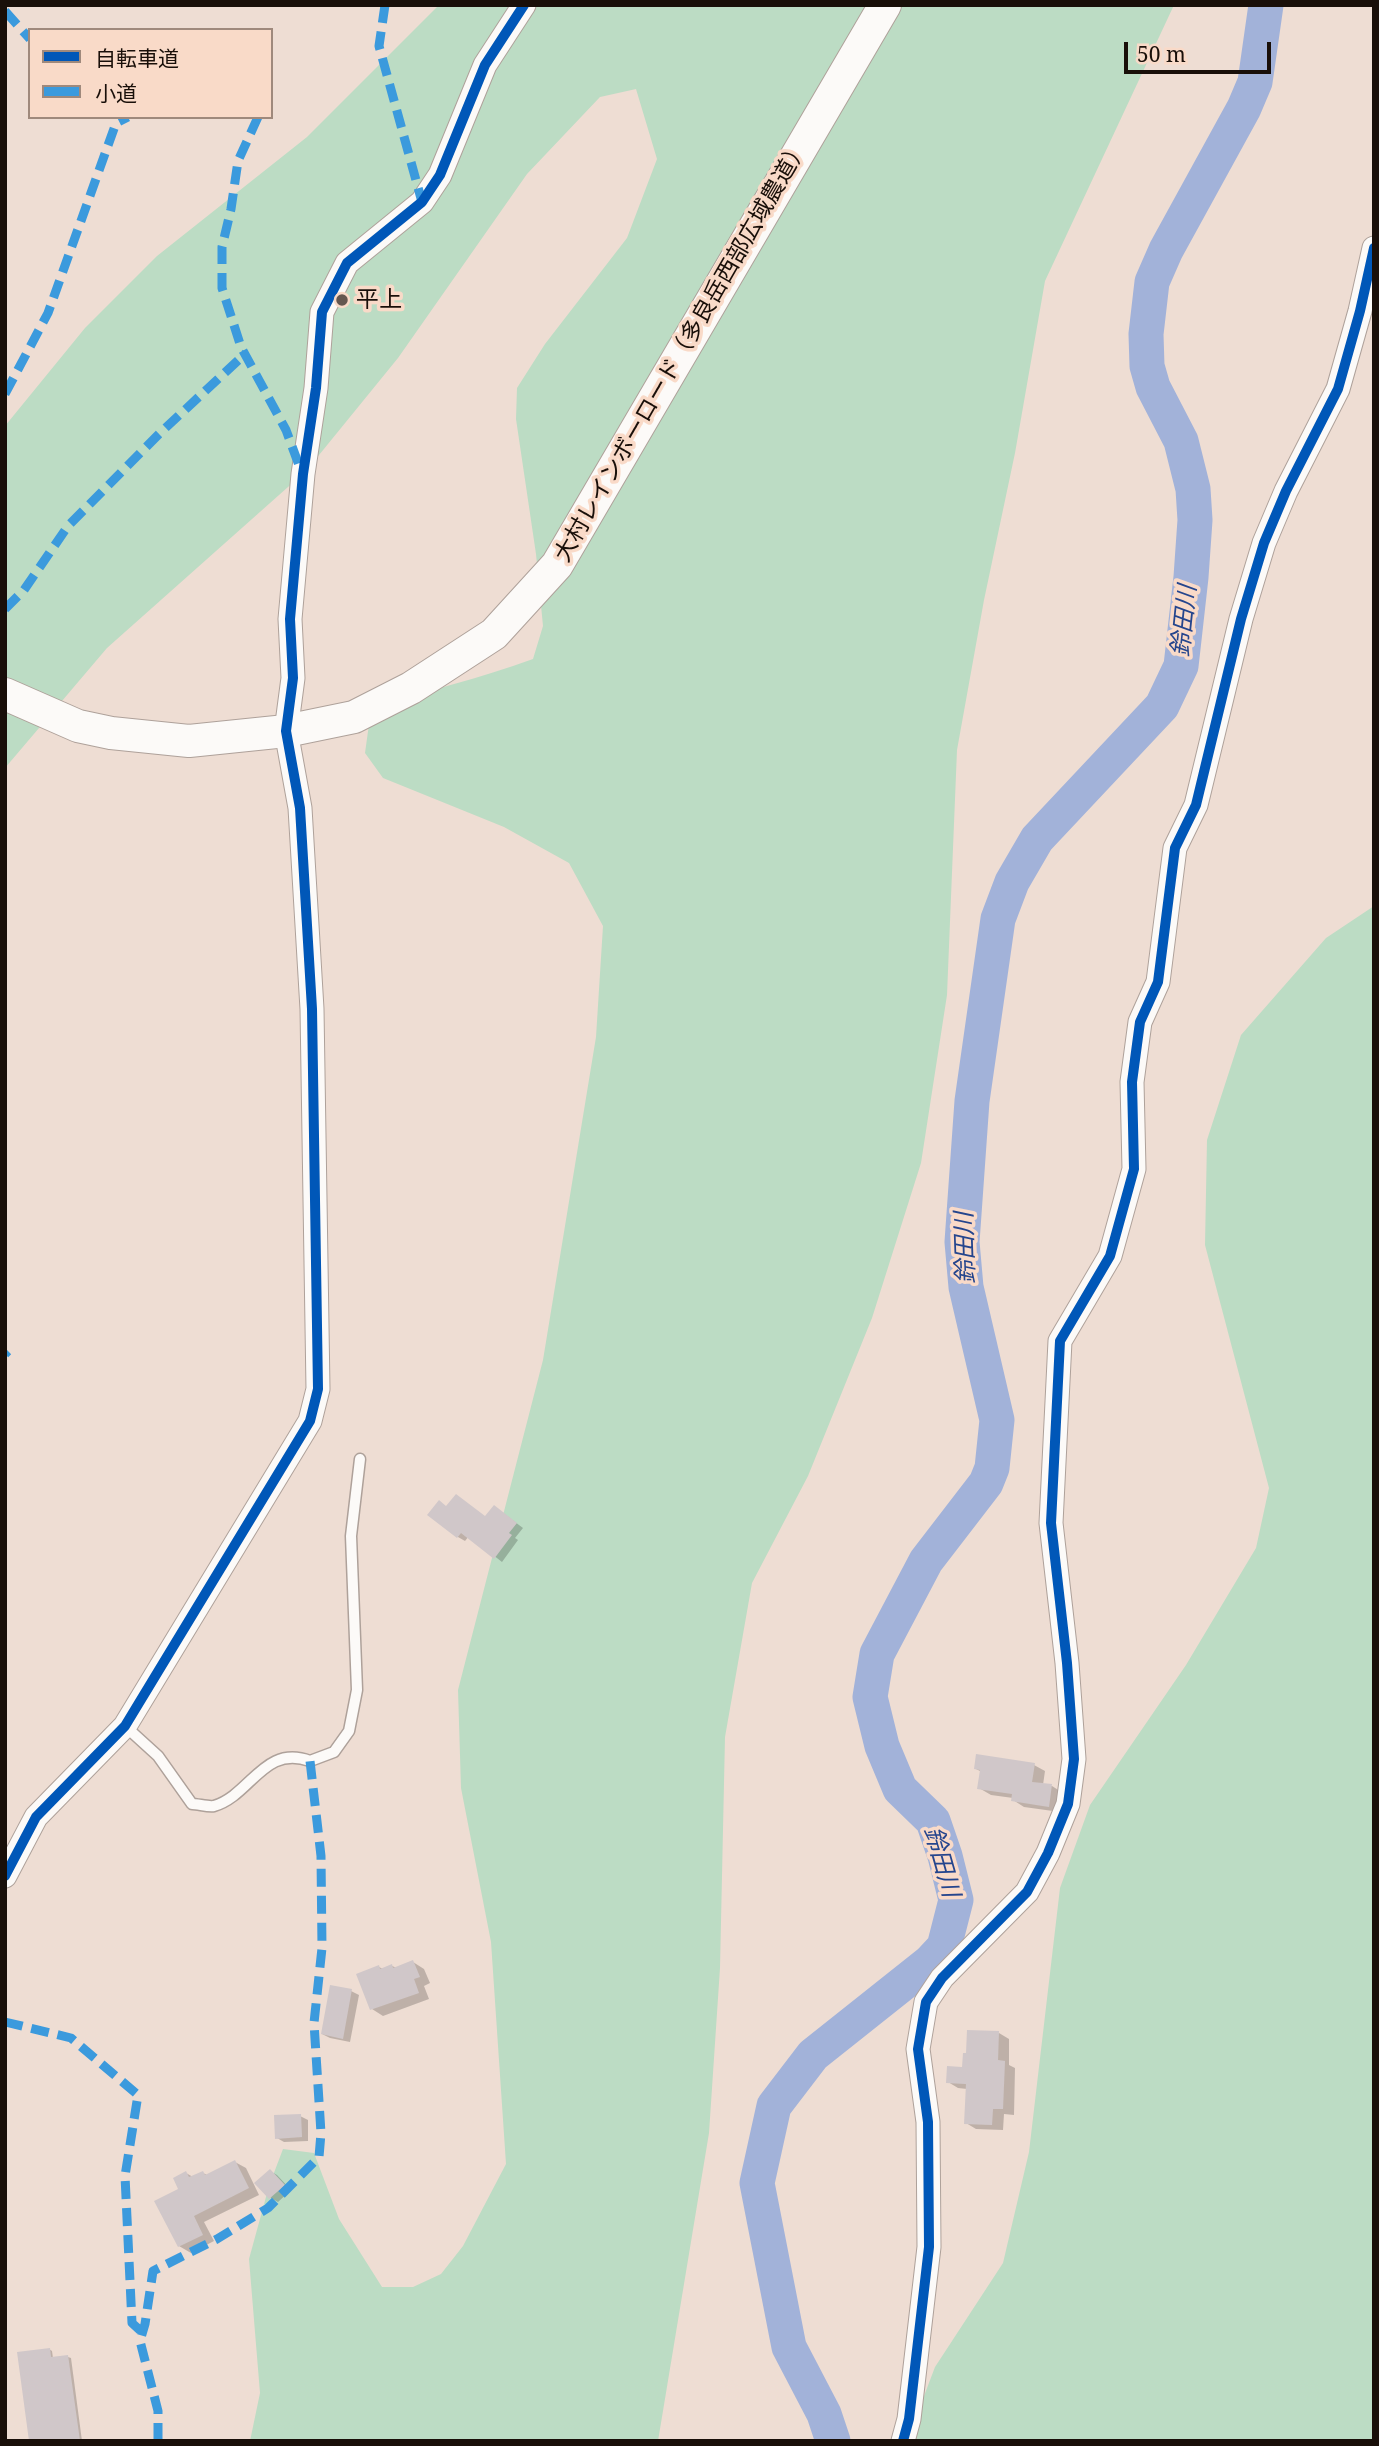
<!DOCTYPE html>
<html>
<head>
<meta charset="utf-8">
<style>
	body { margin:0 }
	#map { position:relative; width:1379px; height:2446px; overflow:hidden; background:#eeddd3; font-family:"Noto Serif","Noto Sans JP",serif }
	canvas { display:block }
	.frame { position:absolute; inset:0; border:7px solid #190f09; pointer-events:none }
	.legend { position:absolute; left:28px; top:28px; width:245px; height:91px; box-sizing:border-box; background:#f9dac8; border:2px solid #9f897c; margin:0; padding:9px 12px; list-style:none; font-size:21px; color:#190f09 }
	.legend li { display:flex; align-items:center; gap:14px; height:35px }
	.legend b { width:35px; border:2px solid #9f897c }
	.scale { position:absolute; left:1124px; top:42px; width:147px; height:32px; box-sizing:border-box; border:4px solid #190f09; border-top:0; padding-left:9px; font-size:21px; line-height:24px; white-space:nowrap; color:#190f09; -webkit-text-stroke:5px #f9dac8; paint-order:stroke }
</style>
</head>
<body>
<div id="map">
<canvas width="1379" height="2446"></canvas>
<div class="frame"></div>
<ul class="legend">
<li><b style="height:9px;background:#0057b8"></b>自転車道</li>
<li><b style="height:9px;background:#3b9add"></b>小道</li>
</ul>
<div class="scale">50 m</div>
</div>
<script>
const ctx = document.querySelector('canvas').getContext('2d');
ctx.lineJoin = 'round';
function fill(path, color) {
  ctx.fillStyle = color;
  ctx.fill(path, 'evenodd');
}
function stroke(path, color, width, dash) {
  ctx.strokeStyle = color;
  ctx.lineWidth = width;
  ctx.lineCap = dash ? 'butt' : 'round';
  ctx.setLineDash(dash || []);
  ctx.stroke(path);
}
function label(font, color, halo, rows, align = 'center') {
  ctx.font = font + ' "Noto Serif","Noto Sans JP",serif';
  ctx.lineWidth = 7;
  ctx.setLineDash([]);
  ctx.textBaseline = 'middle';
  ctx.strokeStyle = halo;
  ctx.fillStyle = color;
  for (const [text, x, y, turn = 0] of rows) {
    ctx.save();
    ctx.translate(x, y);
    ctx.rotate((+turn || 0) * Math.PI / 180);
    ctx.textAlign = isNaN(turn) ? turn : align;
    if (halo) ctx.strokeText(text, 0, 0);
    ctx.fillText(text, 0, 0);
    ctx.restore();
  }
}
const green = new Path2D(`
	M 439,5 L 1174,5 L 1045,281 L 1015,453 L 984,600 L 957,750 L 947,995 L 921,1163 L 872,1318 L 808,1476 L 752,1583 L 725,1737 L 720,1968 L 709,2133 L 658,2441 L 250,2441 L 260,2393 L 249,2259 L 269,2186 L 283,2149 L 314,2153 L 339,2219 L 382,2287 L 413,2287 L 441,2274 L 463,2246 L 506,2164 L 491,1942 L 461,1788 L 458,1690 L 543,1360 L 596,1037 L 603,926 L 569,863 L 504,827 L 383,778 L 365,753 L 371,710 C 425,690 480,679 533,659 L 543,626 L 536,554 L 516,419 L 517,388 L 545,344 L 627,238 L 657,159 L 636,89 L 600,97 L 527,174 L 398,358 L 306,471 L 107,648 L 5,768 L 5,426 L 85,328 L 157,256 L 307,137 Z
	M 1374,906 L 1374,2441 L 907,2441 L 935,2367 L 1003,2263 L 1029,2152 L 1060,1888 L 1090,1805 L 1186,1665 L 1256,1548 L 1269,1488 L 1205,1245 L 1207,1140 L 1241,1035 L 1326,938 Z`);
const shadow = new Path2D(`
	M 447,1507 L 486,1518 L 495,1507 L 523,1528 L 515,1538 L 518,1540 L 502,1562 L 469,1536 L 465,1541 L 458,1537 Z
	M 1034,1765 L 1045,1771 L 1043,1785 L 1052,1786 L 1063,1793 L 1060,1812 L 1024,1807 L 1013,1800 L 1013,1798 L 991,1795 L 979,1788 L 982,1772 L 976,1769 Z
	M 413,1962 L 424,1969 L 430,1983 L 424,1986 L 429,1999 L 383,2016 L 372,2009 L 379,1967 L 383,1969 L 392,1966 L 397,1968 Z
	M 351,1991 L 359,1995 L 350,2042 L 330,2038 L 322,2034 Z
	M 999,2033 L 1009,2039 L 1009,2065 L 1015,2068 L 1014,2115 L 1004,2114 L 1003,2130 L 976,2129 L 966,2123 L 967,2089 L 958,2088 L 948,2082 L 964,2069 Z
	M 300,2116 L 308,2120 L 308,2141 L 284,2142 L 277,2138 Z
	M 235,2162 L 246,2168 L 259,2195 L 204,2222 L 214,2241 L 191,2253 L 179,2246 L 180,2190 L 186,2173 L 193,2177 L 203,2173 L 207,2175 Z
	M 270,2171 L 277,2175 L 291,2190 L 278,2202 L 271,2198 L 257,2183 Z
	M 49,2349 L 52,2351 L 53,2358 L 68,2357 L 71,2358 L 82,2441 L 31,2441 Z`);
const river = new Path2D(`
	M 833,2441 L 824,2414 L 789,2347 L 757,2183 L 774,2106 L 813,2055 L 930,1962 L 944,1947 L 956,1900 L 945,1856 L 933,1821 L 900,1789 L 882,1746 L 870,1697 L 877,1654 L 926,1561 L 986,1483 L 992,1468 L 997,1420 L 966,1287 L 962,1242 L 972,1101 L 998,919 L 1012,882 L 1037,839 L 1162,706 L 1181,666 L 1191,577 L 1195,520 L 1193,489 L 1181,441 L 1153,387 L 1147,366 L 1146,334 L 1152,282 L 1166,250 L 1244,108 L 1255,82 L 1266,5`);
const building = new Path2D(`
	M 456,1494 L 485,1516 L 494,1505 L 517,1523 L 509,1533 L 512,1535 L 494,1559 L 461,1533 L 457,1538 L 427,1515 L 439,1500 L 446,1506 Z
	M 976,1754 L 1035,1763 L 1032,1782 L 1052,1784 L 1049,1807 L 1011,1801 L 1012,1794 L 977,1789 L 980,1770 L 974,1769 Z
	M 413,1960 L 420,1977 L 414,1979 L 419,1993 L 370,2010 L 356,1974 L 379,1965 L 380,1969 L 392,1964 L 393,1968 Z
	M 330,1985 L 352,1989 L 343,2039 L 321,2034 Z
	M 967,2030 L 999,2031 L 998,2060 L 1005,2061 L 1003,2109 L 993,2109 L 992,2125 L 964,2124 L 966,2084 L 946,2083 L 947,2066 L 962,2067 L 963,2053 L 966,2053 Z
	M 301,2114 L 302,2137 L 275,2139 L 274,2115 Z
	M 235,2160 L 249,2188 L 194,2216 L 203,2235 L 178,2247 L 154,2201 L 178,2189 L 173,2178 L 186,2171 L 189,2177 L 203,2171 L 205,2175 Z
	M 270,2169 L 285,2185 L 269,2199 L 254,2183 Z
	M 50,2348 L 51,2357 L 68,2355 L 80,2441 L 29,2441 L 17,2352 Z`);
const lane = new Path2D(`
	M 125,1726 L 158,1756 L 192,1804 C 198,1804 208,1807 214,1806 C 251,1795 264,1744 310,1761 L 334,1752 L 349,1731 L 357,1690 L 351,1536 L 360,1459`);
const street = new Path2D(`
	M 5,1876 L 36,1817 L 125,1726 L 310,1421 L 318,1389 L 312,1009 L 300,808 L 286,731 L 293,678 L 290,619 L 303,474 L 316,388 L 322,312 L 347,263 L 422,202 L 440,175 L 485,65 L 524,5
	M 903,2441 L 909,2419 L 929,2247 L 928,2122 L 918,2049 L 926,2002 L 942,1978 L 1027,1892 L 1048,1853 L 1068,1804 L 1074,1759 L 1067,1663 L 1051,1523 L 1060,1341 L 1110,1256 L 1134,1169 L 1132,1082 L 1140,1022 L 1158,982 L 1175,848 L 1196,805 L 1241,619 L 1264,543 L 1286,491 L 1338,389 L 1360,311 L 1374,248`);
const secondary = new Path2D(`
	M 5,694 L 78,726 L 111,733 L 189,741 L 286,731 L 354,717 L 411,688 L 494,634 L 557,565 L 885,5`);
const quiet = new Path2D(`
	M 385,5 L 379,46 L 422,202
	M 5,11 L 30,39
	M 258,117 L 238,161 L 231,209 L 222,247 L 222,288 L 241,347 L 286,430 L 300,468
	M 5,394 L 48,313 L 116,123 L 128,117
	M 5,609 L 24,590 L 68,526 L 159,434 L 246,353
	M 5,1354 L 8,1351
	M 5,2022 L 71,2038 L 138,2095 L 125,2176 L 132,2323 L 142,2332
	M 158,2441 L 158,2411 L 140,2341 L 145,2324 L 153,2271 L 217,2239 L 268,2208 L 319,2157 L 321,2133 L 314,2023 L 322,1948 L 321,1856 L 310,1761`);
const cycleway = new Path2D(`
	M 5,1876 L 36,1817 L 125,1726 L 310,1421 L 318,1389 L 312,1009 L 300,808 L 286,731 L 293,678 L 290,619 L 303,474 L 316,388 L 322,312 L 347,263 L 422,202 L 440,175 L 485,65 L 524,5
	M 903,2441 L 909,2419 L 929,2247 L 928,2122 L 918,2049 L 926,2002 L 942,1978 L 1027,1892 L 1048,1853 L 1068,1804 L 1074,1759 L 1067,1663 L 1051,1523 L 1060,1341 L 1110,1256 L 1134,1169 L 1132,1082 L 1140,1022 L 1158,982 L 1175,848 L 1196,805 L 1241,619 L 1264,543 L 1286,491 L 1338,389 L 1360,311 L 1374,248`);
const markers = [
	[342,300,7,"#645750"]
];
const poiNames = [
	["平上",356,300]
];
const streetNames = [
	["大村レインボーロード（多良岳西部広域農道）",682,351,-60]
];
const waterNames = [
	["鈴田川",1185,621,-84],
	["鈴田川",966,1248,-92],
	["鈴田川",941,1862,74]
];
fill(green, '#bcdcc4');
fill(shadow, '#0003');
stroke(river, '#a2b2d9', 35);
fill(building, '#d0c7c9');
stroke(lane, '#aea19a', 13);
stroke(street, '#aea19a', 25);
stroke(secondary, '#aea19a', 34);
stroke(lane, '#fcfaf8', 10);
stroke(street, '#fcfaf8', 23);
stroke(secondary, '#fcfaf8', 32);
stroke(quiet, '#3b9add', 9, [18, 9]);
stroke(cycleway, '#0057b8', 10);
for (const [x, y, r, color] of markers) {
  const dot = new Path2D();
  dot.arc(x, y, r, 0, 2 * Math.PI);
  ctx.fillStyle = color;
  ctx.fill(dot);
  stroke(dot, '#f9dac8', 2.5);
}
label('23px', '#190f09', '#f9dac8', poiNames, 'left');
label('23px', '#190f09', '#f9dac8', streetNames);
label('italic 24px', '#25458d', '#f9dac8', waterNames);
</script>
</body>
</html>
